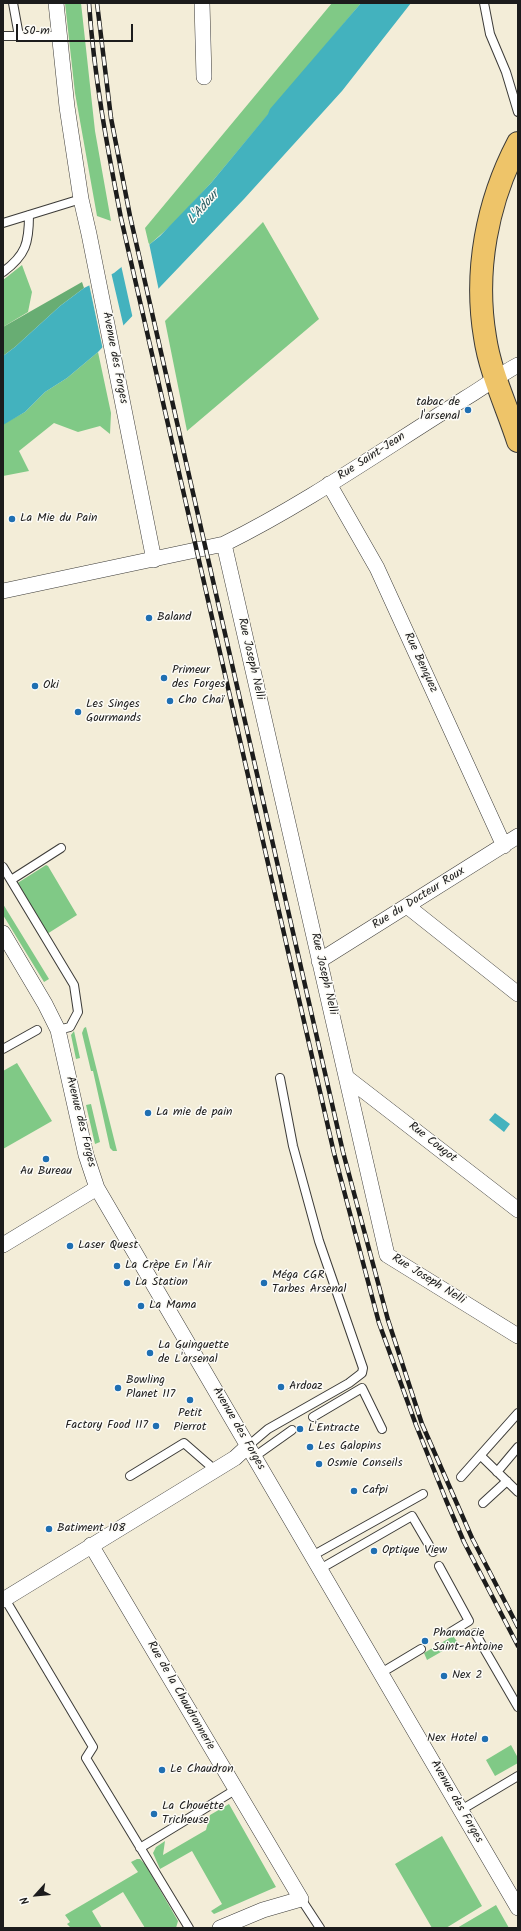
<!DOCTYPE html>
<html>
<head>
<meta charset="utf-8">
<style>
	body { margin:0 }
	#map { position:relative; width:521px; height:1931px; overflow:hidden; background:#f3edd8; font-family:Kalam,sans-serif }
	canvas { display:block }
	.frame { position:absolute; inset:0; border:4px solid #1c1c1c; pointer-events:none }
	.north { position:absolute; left:16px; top:1875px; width:40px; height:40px; -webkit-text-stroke:3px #fdfcf7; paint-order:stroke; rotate:243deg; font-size:11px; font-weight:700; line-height:16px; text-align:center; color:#1c1c1c }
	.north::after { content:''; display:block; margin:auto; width:14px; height:18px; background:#1c1c1c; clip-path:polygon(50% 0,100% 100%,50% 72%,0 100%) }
	.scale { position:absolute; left:16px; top:24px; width:117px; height:18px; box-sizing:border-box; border:2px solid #1c1c1c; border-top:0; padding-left:5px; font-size:12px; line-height:14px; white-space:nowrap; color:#1c1c1c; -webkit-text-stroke:3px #fdfcf7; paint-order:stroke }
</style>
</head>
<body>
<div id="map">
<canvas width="521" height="1931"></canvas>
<div class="frame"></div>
<div class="north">N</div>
<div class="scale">50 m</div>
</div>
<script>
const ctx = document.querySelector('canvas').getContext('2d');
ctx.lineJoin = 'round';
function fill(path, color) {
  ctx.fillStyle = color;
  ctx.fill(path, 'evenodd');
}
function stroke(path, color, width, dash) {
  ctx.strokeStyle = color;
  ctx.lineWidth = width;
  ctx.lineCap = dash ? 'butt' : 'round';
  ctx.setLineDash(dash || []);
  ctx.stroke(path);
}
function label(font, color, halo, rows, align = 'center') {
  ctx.font = font + ' Kalam,sans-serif';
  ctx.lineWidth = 3;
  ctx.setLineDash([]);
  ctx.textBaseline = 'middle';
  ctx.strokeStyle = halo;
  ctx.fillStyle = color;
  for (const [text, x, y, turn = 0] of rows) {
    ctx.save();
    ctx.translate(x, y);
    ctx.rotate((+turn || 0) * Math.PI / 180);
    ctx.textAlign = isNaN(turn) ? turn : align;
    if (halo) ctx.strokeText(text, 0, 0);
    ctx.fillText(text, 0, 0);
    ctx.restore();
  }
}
const green = new Path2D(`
	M 65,3 L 81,3 L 95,131 L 111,221 L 97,216 L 75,93 Z
	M 332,3 L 361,3 L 211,183 L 175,222 L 149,245 L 145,228 Z
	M 263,222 L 319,319 L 187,431 L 165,321 Z
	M 22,265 L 32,292 L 28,312 L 3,327 L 3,280 Z
	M 98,352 L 111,413 L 110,434 L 100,426 L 78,432 L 54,423 L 19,451 L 29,471 L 3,476 L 3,424 L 25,412 L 45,392 L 67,378 Z
	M 46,865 L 48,866 L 77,915 L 47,934 L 16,884 Z
	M 3,904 L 49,979 L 44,982 L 3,915 Z
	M 86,1027 L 117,1151 L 113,1151 L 110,1148 L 93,1071 L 91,1071 L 82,1033 L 84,1028 Z
	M 74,1031 L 80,1058 L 76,1059 L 71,1035 Z
	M 17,1063 L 52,1121 L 3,1149 L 3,1071 Z
	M 91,1104 L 100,1142 L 95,1144 L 86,1105 Z
	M 453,1636 L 459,1644 L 455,1647 L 453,1645 L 427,1660 L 424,1653 Z
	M 511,1745 L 518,1758 L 518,1763 L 495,1776 L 486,1760 Z
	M 229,1804 L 276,1887 L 214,1914 L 211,1911 L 222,1904 L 192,1851 L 160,1869 L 153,1853 L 156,1847 L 165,1841 L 163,1855 L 206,1830 L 210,1815 Z
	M 442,1836 L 482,1906 L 446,1928 L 432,1928 L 395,1864 Z
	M 137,1859 L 140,1859 L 145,1864 L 178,1921 L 176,1928 L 145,1928 L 123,1892 L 92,1911 L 102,1928 L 71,1928 L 67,1924 L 70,1922 L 65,1915 L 138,1872 L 131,1862 Z
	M 496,1905 L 509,1928 L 457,1928 Z`);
const forest = new Path2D(`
	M 82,282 L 84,288 L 60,306 L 15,347 L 3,356 L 3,327 Z`);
const water = new Path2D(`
	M 361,3 L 411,3 L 342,91 L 244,199 L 98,352 L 67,378 L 45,392 L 25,412 L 3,425 L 3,356 L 15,347 L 60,306 L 84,288 L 114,273 L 160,236 L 211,183 L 268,114 L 270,109 Z
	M 495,1113 L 510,1124 L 504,1132 L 489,1120 Z`);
const pier = new Path2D(`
	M 149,243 L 159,291 L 133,319 L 121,265 Z
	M 111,272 L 124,328 L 103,350 L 89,284 Z`);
const service = new Path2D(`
	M 13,3 L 19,36
	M 484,3 L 490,34 L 506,72 L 518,112
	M 3,36 L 58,36
	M 3,223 L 81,199
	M 3,272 C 26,255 29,243 29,215
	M 3,867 L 74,985 L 78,1012 L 70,1027 L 58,1030
	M 11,880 L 61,848
	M 3,1049 L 37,1030
	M 313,1417 L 362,1388 L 382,1429
	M 248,1446 L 268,1429 L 349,1383 L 362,1373 L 363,1368 L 319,1241 L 293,1146 L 280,1078
	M 481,1456 L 518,1492
	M 254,1457 L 292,1430
	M 497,1472 L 518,1447
	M 130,1476 L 184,1443 L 215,1470
	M 461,1477 L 518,1413
	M 483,1503 L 507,1481
	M 312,1556 L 423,1494
	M 439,1566 L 469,1621 L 451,1632
	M 320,1569 L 412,1516 L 433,1552
	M 5,1599 L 93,1747 L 86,1758 L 189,1928
	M 475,1633 L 518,1707
	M 381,1673 L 421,1649
	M 461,1810 L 518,1776
	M 140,1848 L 235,1790
	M 301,1899 L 320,1928`);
const minor = new Path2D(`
	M 56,3 L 67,107 L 81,199 L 89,234 L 154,560
	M 202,3 L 204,77
	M 329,484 L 377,568 L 504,846
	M 224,544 L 387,1255 L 518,1336
	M 3,591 L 224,544 C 307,503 385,448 464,399 C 483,388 499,375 518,365
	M 407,906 L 518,994
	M 3,933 L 45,1004 L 58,1030 L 86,1155 L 97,1188 L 518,1908
	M 319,961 L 518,836
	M 346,1077 L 518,1210
	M 3,1245 L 97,1188
	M 91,1545 L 301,1899 L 263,1910 L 220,1928
	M 3,1600 L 235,1458 L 248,1446`);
const primary = new Path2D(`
	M 518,143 C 487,202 474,271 485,337 C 490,372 507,407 518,441`);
const rail = new Path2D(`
	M 89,3 C 94,76 107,146 121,218 L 334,1153 L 379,1323 L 416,1425 L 446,1500 L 464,1542 L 518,1646
	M 97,3 L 111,118 L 130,216 L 343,1152 L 388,1320 L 422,1424 L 472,1538 L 518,1627`);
const markers = [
	[468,410,4,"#1f6fb2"],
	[12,519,4,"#1f6fb2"],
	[149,618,4,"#1f6fb2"],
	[164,678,4,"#1f6fb2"],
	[35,686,4,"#1f6fb2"],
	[170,701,4,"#1f6fb2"],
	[78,712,4,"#1f6fb2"],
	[148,1113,4,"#1f6fb2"],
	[46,1159,4,"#1f6fb2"],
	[70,1246,4,"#1f6fb2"],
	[117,1266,4,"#1f6fb2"],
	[127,1283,4,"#1f6fb2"],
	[264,1283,4,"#1f6fb2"],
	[141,1306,4,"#1f6fb2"],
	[150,1353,4,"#1f6fb2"],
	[281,1387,4,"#1f6fb2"],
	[118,1388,4,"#1f6fb2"],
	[190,1400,4,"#1f6fb2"],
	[156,1426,4,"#1f6fb2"],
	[300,1429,4,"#1f6fb2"],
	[310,1447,4,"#1f6fb2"],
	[319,1464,4,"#1f6fb2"],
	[354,1491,4,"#1f6fb2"],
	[49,1529,4,"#1f6fb2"],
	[374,1551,4,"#1f6fb2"],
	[425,1641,4,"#1f6fb2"],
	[444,1676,4,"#1f6fb2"],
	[485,1739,4,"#1f6fb2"],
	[162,1770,4,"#1f6fb2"],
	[154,1814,4,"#1f6fb2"]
];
const streetNames = [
	["Avenue des Forges",114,358,79],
	["Rue Saint-Jean",372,457,-33],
	["Rue Joseph Nelli",250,659,77],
	["Rue Benquez",420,663,65],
	["Rue du Docteur Roux",419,899,-32],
	["Rue Joseph Nelli",323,974,77],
	["Avenue des Forges",80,1122,76],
	["Rue Cougot",432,1143,38],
	["Rue Joseph Nelli",428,1280,32],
	["Avenue des Forges",238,1429,60],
	["Rue de la Chaudronnerie",180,1696,60],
	["Avenue des Forges",456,1802,60]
];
const poiNames = [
	["tabac de",460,403,"right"],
	["l'arsenal",460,417,"right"],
	["La Mie du Pain",20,519],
	["Baland",157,618],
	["Primeur",172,671],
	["des Forges",172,685],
	["Oki",43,686],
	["Cho Chaï",178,701],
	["Les Singes",86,705],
	["Gourmands",86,719],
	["La mie de pain",156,1113],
	["Au Bureau",46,1172,"center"],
	["Laser Quest",78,1246],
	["La Crèpe En l'Air",125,1266],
	["Méga CGR",272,1276],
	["Tarbes Arsenal",272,1290],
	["La Station",135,1283],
	["La Mama",149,1306],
	["La Guinguette",158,1346],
	["de L'arsenal",158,1360],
	["Bowling",126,1381],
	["Planet 117",126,1395],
	["Ardoaz",289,1387],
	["Petit",190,1414,"center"],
	["Pierrot",190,1428,"center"],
	["Factory Food 117",148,1426,"right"],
	["L'Entracte",308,1429],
	["Les Galopins",318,1447],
	["Osmie Conseils",327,1464],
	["Cafpi",362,1491],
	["Batiment 108",57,1529],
	["Optique View",382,1551],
	["Pharmacie",433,1634],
	["Saint-Antoine",433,1648],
	["Nex 2",452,1676],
	["Nex Hotel",477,1739,"right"],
	["Le Chaudron",170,1770],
	["La Chouette",162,1807],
	["Tricheuse",162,1821]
];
const waterNames = [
	["L'Adour",204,208,-49]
];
fill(green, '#80c986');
fill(forest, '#68ad73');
fill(water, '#43b2be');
fill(pier, '#f3edd8');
stroke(service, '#3c3b38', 10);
stroke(minor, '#3c3b38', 16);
stroke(primary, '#3c3b38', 24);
stroke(service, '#fff', 8);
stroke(minor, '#fff', 15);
stroke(primary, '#eec469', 22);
stroke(rail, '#1c1c1c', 4.5);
stroke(rail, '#fdfcf7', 3, [9]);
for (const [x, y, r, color] of markers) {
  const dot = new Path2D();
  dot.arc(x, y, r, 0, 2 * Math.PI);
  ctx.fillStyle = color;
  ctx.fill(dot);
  stroke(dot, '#fdfcf7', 1.5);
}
label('12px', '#1c1c1c', '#fdfcf7', streetNames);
label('12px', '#1c1c1c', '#fdfcf7', poiNames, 'left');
label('italic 13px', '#2e6065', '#fdfcf7', waterNames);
</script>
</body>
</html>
